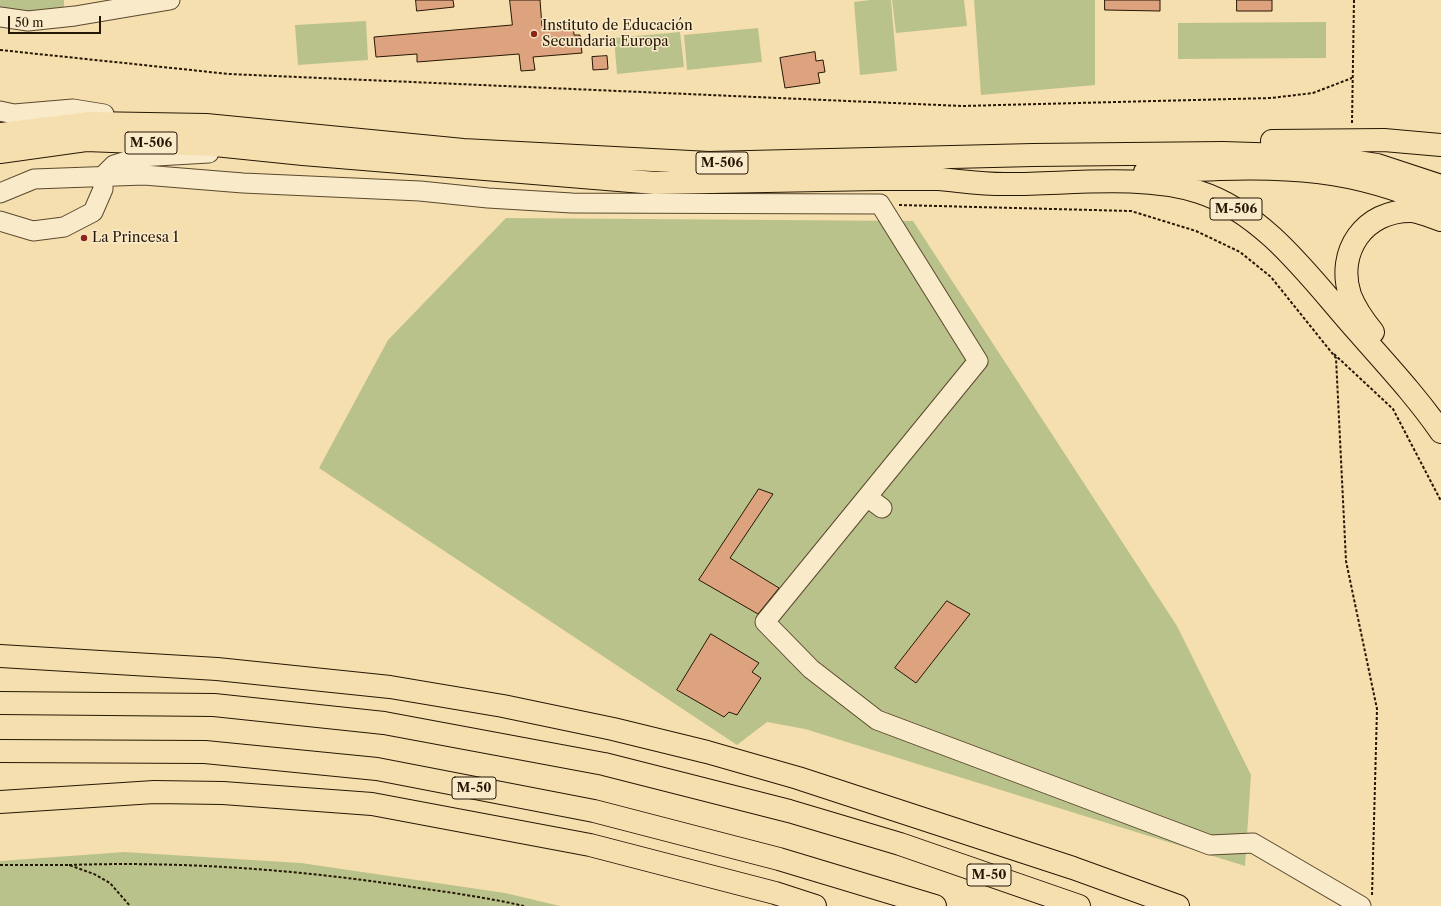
<!DOCTYPE html>
<html>
<head>
<meta charset="utf-8">
<style>
	body { margin:0 }
	#map { position:relative; width:1441px; height:906px; overflow:hidden; background:#f6dfae; font-family:"Libre Caslon Text",serif }
	canvas { display:block }
	.scale { position:absolute; left:8px; top:16px; width:93px; height:18px; box-sizing:border-box; border:2px solid #261704; border-top:0; padding-left:5px; font-size:12px; line-height:14px; white-space:nowrap; color:#261704; -webkit-text-stroke:3px #f9eaca; paint-order:stroke }
</style>
</head>
<body>
<div id="map">
<canvas width="1441" height="906"></canvas>
<div class="scale">50 m</div>
</div>
<script>
const ctx = document.querySelector('canvas').getContext('2d');
ctx.lineJoin = 'round';
function fill(path, color) {
  ctx.fillStyle = color;
  ctx.fill(path, 'evenodd');
}
function stroke(path, color, width, dash) {
  ctx.strokeStyle = color;
  ctx.lineWidth = width;
  ctx.lineCap = dash ? 'butt' : 'round';
  ctx.setLineDash(dash || []);
  ctx.stroke(path);
}
function label(font, color, halo, rows, align = 'center') {
  ctx.font = font + ' "Libre Caslon Text",serif';
  ctx.lineWidth = 3;
  ctx.setLineDash([]);
  ctx.textBaseline = 'middle';
  ctx.strokeStyle = halo;
  ctx.fillStyle = color;
  for (const [text, x, y, turn = 0] of rows) {
    ctx.save();
    ctx.translate(x, y);
    ctx.rotate((+turn || 0) * Math.PI / 180);
    ctx.textAlign = isNaN(turn) ? turn : align;
    if (halo) ctx.strokeText(text, 0, 0);
    ctx.fillText(text, 0, 0);
    ctx.restore();
  }
}
const green = new Path2D(`
	M 0,0 L 64,0 L 64,11 L 0,13 Z
	M 870,0 L 891,0 L 897,71 L 860,75 L 854,2 Z
	M 892,0 L 964,0 L 967,26 L 896,33 Z
	M 974,0 L 1095,0 L 1095,85 L 981,95 Z
	M 366,21 L 368,60 L 298,65 L 295,25 Z
	M 1326,22 L 1326,58 L 1178,59 L 1178,23 Z
	M 758,28 L 762,62 L 687,70 L 684,35 Z
	M 680,32 L 684,67 L 617,74 L 614,38 Z
	M 506,218 L 913,221 L 1177,626 L 1251,775 L 1245,866 L 805,729 L 767,722 L 737,745 L 319,468 L 388,340 Z
	M 124,852 L 301,863 L 505,893 L 560,906 L 0,906 L 0,861 Z`);
const building = new Path2D(`
	M 416,0 L 453,0 L 454,7 L 417,11 Z
	M 510,0 L 540,0 L 542,26 L 573,23 L 574,35 L 580,35 L 582,53 L 533,57 L 535,70 L 521,71 L 519,54 L 417,62 L 417,54 L 376,57 L 374,37 L 512,25 Z
	M 1105,0 L 1160,0 L 1160,11 L 1105,10 Z
	M 1237,0 L 1272,0 L 1272,11 L 1237,11 Z
	M 815,52 L 816,61 L 823,60 L 825,72 L 818,73 L 820,83 L 785,88 L 780,58 Z
	M 607,56 L 608,69 L 593,70 L 592,57 Z
	M 759,489 L 773,494 L 730,558 L 779,588 L 758,614 L 699,580 Z
	M 947,601 L 970,614 L 916,683 L 895,668 Z
	M 711,634 L 759,663 L 752,672 L 761,678 L 737,715 L 729,712 L 724,717 L 677,690 Z`);
const path = new Path2D(`
	M 0,50 L 229,74 L 962,106 L 1271,98 L 1313,93 L 1352,78
	M 1352,123 L 1354,0
	M 899,205 L 1131,211 L 1196,231 L 1240,252 L 1271,277 L 1336,358 L 1346,561 L 1377,709 L 1372,896
	M 1334,354 L 1393,409 L 1441,501
	M 0,865 L 69,865 L 94,874 L 110,883 L 130,906
	M 69,865 C 186,861 303,870 419,888 C 454,893 489,898 524,906`);
const minor = new Path2D(`
	M 0,17 L 28,21 L 75,16 L 170,0
	M 0,111 L 14,114 L 73,109 L 104,114
	M 0,193 L 34,179 L 144,175 L 243,183 L 420,191 L 488,198 L 572,203 L 880,204 L 978,361 L 765,622 L 811,669 L 877,720 L 1210,845 L 1253,843 L 1361,906
	M 0,221 L 33,231 L 64,227 L 93,212 L 103,189 L 103,176 L 114,165 L 139,157 L 209,153
	M 867,497 L 882,508`);
const major = new Path2D(`
	M 878,179 L 938,179`);
const highway = new Path2D(`
	M 0,134 L 90,123 L 206,125 L 463,150 L 709,163 L 1033,155 L 1223,153 L 1317,156 L 1377,165 L 1441,186
	M 1272,141 L 1384,140 L 1441,145
	M 0,152 L 86,140 L 215,145 L 303,154 L 655,183 L 878,179
	M 1145,172 C 1202,170 1261,165 1318,172 C 1361,177 1402,190 1441,207
	M 938,179 C 962,181 987,185 1011,184 C 1070,184 1142,174 1199,192 C 1266,213 1314,283 1359,333 C 1387,365 1417,397 1441,432
	M 1373,332 C 1364,321 1355,308 1350,295 C 1336,252 1364,210 1412,211 C 1421,212 1432,217 1441,220
	M 0,656 L 217,669 L 390,687 L 503,706 L 613,729 L 707,752 L 798,778 L 1073,868 L 1178,906
	M 0,703 L 214,705 L 384,723 L 604,764 L 789,811 L 900,844 L 1079,906
	M 0,751 L 205,752 L 377,769 L 594,811 L 779,859 L 935,906
	M 0,802 L 154,792 L 223,793 L 372,804 L 590,845 L 775,893 L 815,906`);
const markers = [
	[534,34,4,"#8f2418"],
	[84,238,4,"#8f2418"]
];
const shields = [
	[151,143,52],
	[722,163,52],
	[1236,209,52],
	[474,788,44],
	[989,875,44]
];
const shieldNames = [
	["M-506",151,143],
	["M-506",722,163],
	["M-506",1236,209],
	["M-50",474,788],
	["M-50",989,875]
];
const poiNames = [
	["Instituto de Educación",542,26],
	["Secundaria Europa",542,42],
	["La Princesa 1",92,238]
];
fill(green, '#bac28c');
fill(building, '#dca37e');
stroke(building, '#261704', 1);
stroke(minor, '#5a492e', 21);
stroke(major, '#261704', 24);
stroke(highway, '#261704', 24);
stroke(path, '#261704', 2, [3, 2]);
stroke(minor, '#f9eaca', 19);
stroke(major, '#f6dfae', 22);
stroke(highway, '#f6dfae', 22);
for (const [x, y, r, color] of markers) {
  const dot = new Path2D();
  dot.arc(x, y, r, 0, 2 * Math.PI);
  ctx.fillStyle = color;
  ctx.fill(dot);
  stroke(dot, '#f9eaca', 1.5);
}
for (const [x, y, w] of shields) {
  const box = new Path2D();
  box.roundRect(x - w / 2, y - 11, w, 22, 3);
  ctx.fillStyle = '#f9eaca';
  ctx.fill(box);
  stroke(box, '#261704', 1);
}
label('bold 13px', '#261704', null, shieldNames);
label('14px', '#261704', '#f9eaca', poiNames, 'left');
</script>
</body>
</html>
